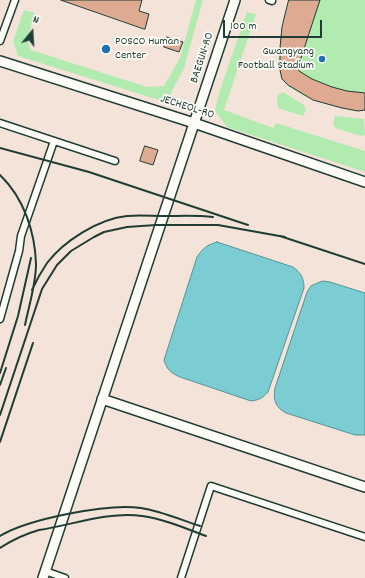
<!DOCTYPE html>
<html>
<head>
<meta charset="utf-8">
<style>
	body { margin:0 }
	#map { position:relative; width:365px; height:578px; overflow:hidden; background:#f4e3d9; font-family:Dekko,sans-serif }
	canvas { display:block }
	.north { position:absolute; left:12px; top:12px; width:40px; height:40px; -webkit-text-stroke:3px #fdfcf7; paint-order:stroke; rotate:18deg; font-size:11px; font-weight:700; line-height:16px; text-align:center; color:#1f3d34 }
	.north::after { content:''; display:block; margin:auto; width:14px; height:18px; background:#1f3d34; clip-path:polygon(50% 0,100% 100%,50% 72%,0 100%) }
	.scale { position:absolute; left:223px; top:20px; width:99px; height:18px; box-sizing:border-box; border:2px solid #1f3d34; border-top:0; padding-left:5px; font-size:12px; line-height:14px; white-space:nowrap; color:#1f3d34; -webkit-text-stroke:3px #fdfcf7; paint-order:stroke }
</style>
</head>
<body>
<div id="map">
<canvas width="365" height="578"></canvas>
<div class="north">N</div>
<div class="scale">100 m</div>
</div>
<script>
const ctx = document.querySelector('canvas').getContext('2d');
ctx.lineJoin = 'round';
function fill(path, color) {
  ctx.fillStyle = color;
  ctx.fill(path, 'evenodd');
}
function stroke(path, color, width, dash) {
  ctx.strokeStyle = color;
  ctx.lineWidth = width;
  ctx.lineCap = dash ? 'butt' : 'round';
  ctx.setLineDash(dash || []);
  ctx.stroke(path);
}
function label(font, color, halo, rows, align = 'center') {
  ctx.font = font + ' Dekko,sans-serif';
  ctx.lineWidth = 3.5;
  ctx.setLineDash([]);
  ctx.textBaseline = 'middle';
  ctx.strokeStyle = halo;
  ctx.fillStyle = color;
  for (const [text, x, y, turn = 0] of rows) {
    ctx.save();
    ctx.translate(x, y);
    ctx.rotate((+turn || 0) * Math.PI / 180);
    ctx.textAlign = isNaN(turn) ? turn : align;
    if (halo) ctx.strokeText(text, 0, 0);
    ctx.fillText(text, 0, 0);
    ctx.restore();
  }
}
const green = new Path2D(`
	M 196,0 L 203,0 L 184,68 L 170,95 L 159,100 L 18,56 L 13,41 L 24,10 L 35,13 L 27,40 L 31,50 L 147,87 L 164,86 L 180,58 Z
	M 289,0 L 365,0 L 365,110 C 346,112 290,97 282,78 C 275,62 282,16 289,0 Z
	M 247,12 L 256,14 L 224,110 L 273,128 L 276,123 L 365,151 L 365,172 L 227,127 L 215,111 L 219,93 Z
	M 283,92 L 304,105 L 306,110 L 303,116 L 278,108 L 277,96 Z
	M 335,116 L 364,119 L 365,135 L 361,136 L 335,128 L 333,124 Z`);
const water = new Path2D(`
	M 217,242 L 293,267 C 301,273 304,278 304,288 L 268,392 C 263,398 259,400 251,401 L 180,377 C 171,373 167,370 164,360 L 197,257 C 203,248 207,245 217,242 Z
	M 323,281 L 330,282 L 365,293 L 365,435 L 355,435 L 286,413 C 275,407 273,400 275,388 L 307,292 L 311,286 Z`);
const building = new Path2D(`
	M 61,0 L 142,0 L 139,11 L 149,14 L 145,29 Z
	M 289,0 L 320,0 L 298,67 L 299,71 L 312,79 L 332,87 L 347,91 L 365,93 L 365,110 L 358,111 L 342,108 L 313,100 L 288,85 L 282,79 L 280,70 L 280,48 L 282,27 Z
	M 167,37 L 183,42 L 179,52 L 164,47 Z
	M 145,146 L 158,150 L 153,165 L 140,161 Z`);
const street = new Path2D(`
	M 269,0 L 272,1
	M 0,41 L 15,0
	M 0,123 L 115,161
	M 0,319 L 19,251 L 21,236 L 54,141
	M 45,571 L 65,578
	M 181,578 L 211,486 L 365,537`);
const secondary = new Path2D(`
	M 0,61 L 194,123 L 365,182
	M 102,399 L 365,487
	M 43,578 L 235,0`);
const rail = new Path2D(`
	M 0,148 L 89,172 L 248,225
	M 0,175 C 24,198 35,232 36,264 C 36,284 29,305 25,325
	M 280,236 L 365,264
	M 32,290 C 36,281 41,272 47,263 C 64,241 98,219 127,216 C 139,215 152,216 164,216 C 180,216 197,215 213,217
	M 0,373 L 18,316 L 31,258
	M 0,385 L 6,368
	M 0,415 L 42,289 L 57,265 L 71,251 L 94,237 L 104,232 L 127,227 L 156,225 L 218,225 L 285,237
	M 0,442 L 33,343
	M 0,536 C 28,519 108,503 141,508 C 161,511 181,520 200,526
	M 0,548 C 12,540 25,534 39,530 C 72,525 109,511 142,516 C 164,519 185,528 206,536`);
const markers = [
	[106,49,5,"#1f6fb2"],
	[322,59,4,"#1f6fb2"]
];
const poiNames = [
	["POSCO Human",115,42],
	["Center",115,56],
	["Gwangyang",314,52,"right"],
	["Football Stadium",314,66,"right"]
];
const streetNames = [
	["BAEGUN-RO",203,58,-72],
	["JECHEOL-RO",187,108,18]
];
fill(green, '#b2ebaf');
fill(water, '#7bccd3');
stroke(water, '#569393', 1);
fill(building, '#deaa92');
stroke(building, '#1f3d34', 1);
stroke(street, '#1f3d34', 9);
stroke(secondary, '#1f3d34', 12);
stroke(street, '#fdfcf7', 6);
stroke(secondary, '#fdfcf7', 9);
stroke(rail, '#1f3d34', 2);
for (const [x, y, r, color] of markers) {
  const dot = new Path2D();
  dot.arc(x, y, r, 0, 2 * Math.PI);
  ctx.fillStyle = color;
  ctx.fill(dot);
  stroke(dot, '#fdfcf7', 1.5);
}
label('12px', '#1f3d34', '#fdfcf7', poiNames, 'left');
label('12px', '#1f3d34', '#fdfcf7', streetNames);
</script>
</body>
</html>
